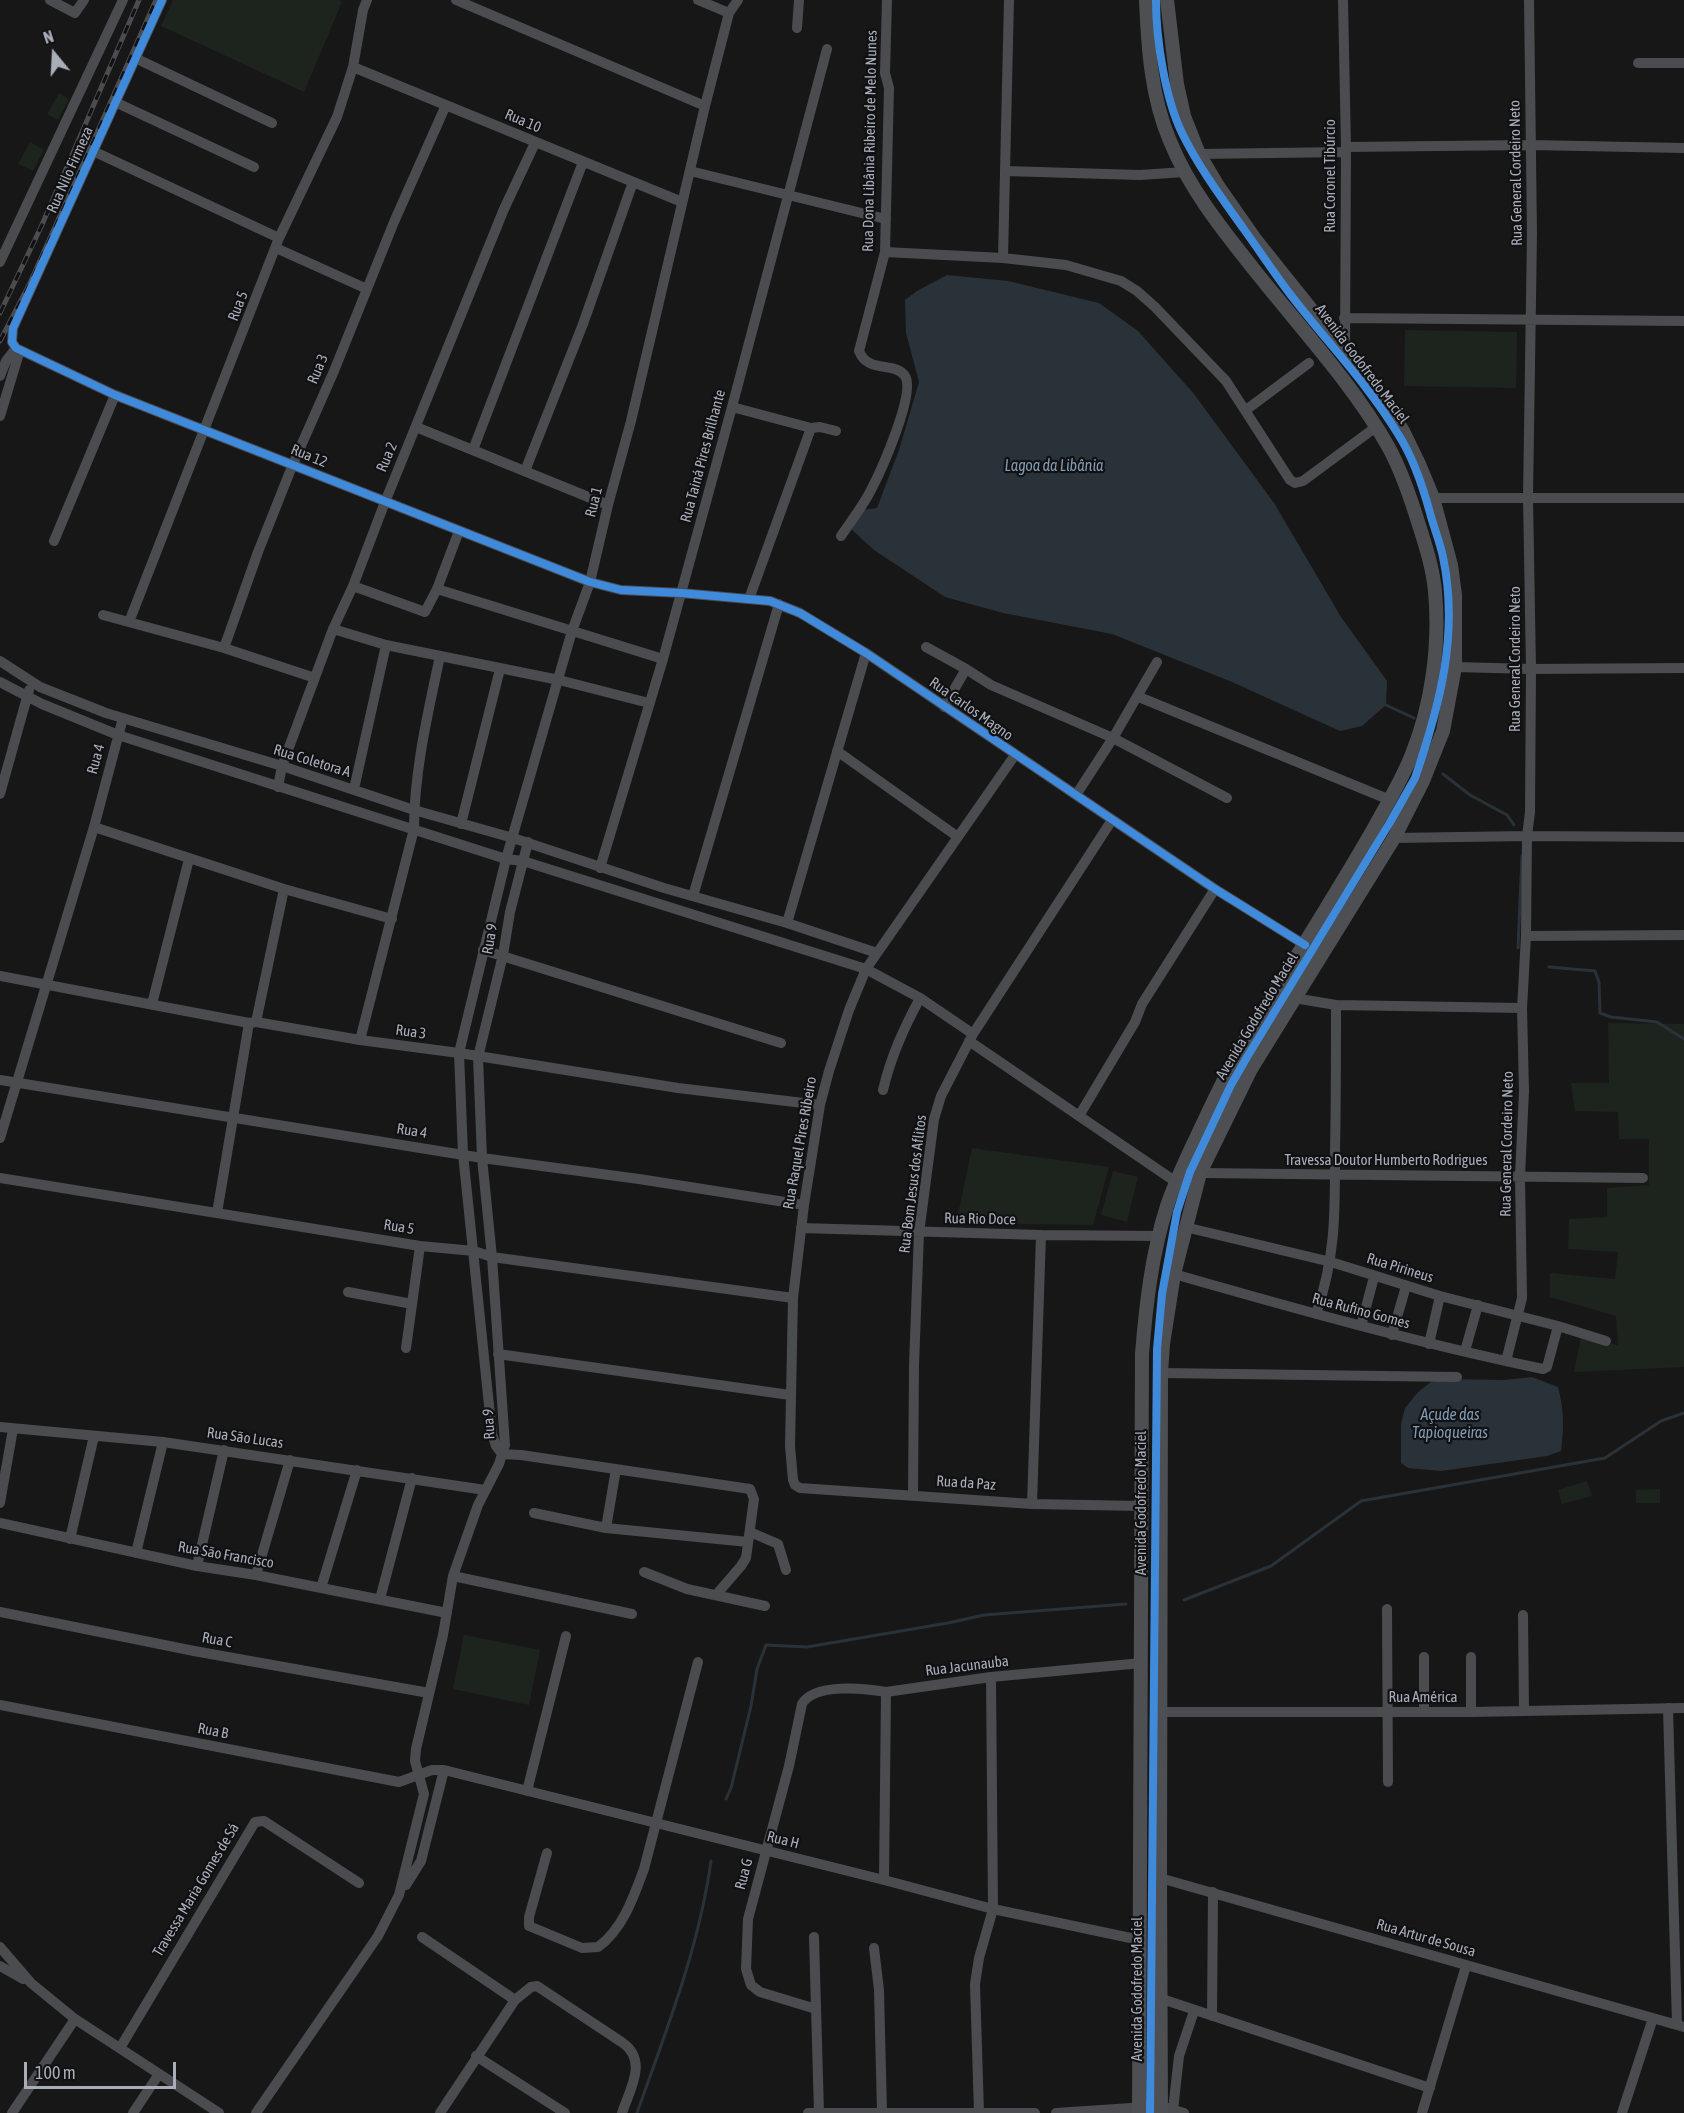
<!DOCTYPE html>
<html>
<head>
<meta charset="utf-8">
<style>
	body { margin:0 }
	#map { position:relative; width:1684px; height:2113px; overflow:hidden; background:#171717; font-family:"Asap Condensed",sans-serif }
	canvas { display:block }
	.north { position:absolute; left:24px; top:24px; width:60px; height:60px; -webkit-text-stroke:4px #111113; paint-order:stroke; rotate:342deg; font-size:16px; font-weight:700; line-height:24px; text-align:center; color:#a8adb8 }
	.north::after { content:''; display:block; margin:auto; width:21px; height:27px; background:#a8adb8; clip-path:polygon(50% 0,100% 100%,50% 72%,0 100%) }
	.scale { position:absolute; left:24px; top:2062px; width:152px; height:27px; box-sizing:border-box; border:3px solid #a8adb8; border-top:0; padding-left:8px; font-size:18px; line-height:21px; white-space:nowrap; color:#a8adb8; -webkit-text-stroke:4px #111113; paint-order:stroke }
</style>
</head>
<body>
<div id="map">
<canvas width="1684" height="2113"></canvas>
<div class="north">N</div>
<div class="scale">100 m</div>
</div>
<script>
const ctx = document.querySelector('canvas').getContext('2d');
ctx.lineJoin = 'round';
function fill(path, color) {
  ctx.fillStyle = color;
  ctx.fill(path, 'evenodd');
}
function stroke(path, color, width, dash) {
  ctx.strokeStyle = color;
  ctx.lineWidth = width;
  ctx.lineCap = dash ? 'butt' : 'round';
  ctx.setLineDash(dash || []);
  ctx.stroke(path);
}
function label(font, color, halo, rows, align = 'center') {
  ctx.font = font + ' "Asap Condensed",sans-serif';
  ctx.lineWidth = 4.5;
  ctx.setLineDash([]);
  ctx.textBaseline = 'middle';
  ctx.strokeStyle = halo;
  ctx.fillStyle = color;
  for (const [text, x, y, turn = 0] of rows) {
    ctx.save();
    ctx.translate(x, y);
    ctx.rotate((+turn || 0) * Math.PI / 180);
    ctx.textAlign = isNaN(turn) ? turn : align;
    if (halo) ctx.strokeText(text, 0, 0);
    ctx.fillText(text, 0, 0);
    ctx.restore();
  }
}
const green = new Path2D(`
	M 173,0 L 339,0 L 342,2 L 304,92 L 161,26 Z
	M 59,93 L 69,99 L 58,120 L 47,114 Z
	M 30,142 L 44,150 L 33,171 L 18,164 Z
	M 1405,330 L 1517,332 L 1516,388 L 1404,386 Z
	M 1608,1023 L 1684,1024 L 1684,1367 L 1574,1372 L 1581,1337 L 1618,1345 L 1616,1316 L 1550,1297 L 1550,1273 L 1615,1279 L 1618,1252 L 1568,1249 L 1569,1219 L 1607,1217 L 1607,1188 L 1649,1185 L 1649,1139 L 1619,1139 L 1618,1112 L 1575,1111 L 1571,1083 L 1609,1083 Z
	M 972,1148 L 1109,1167 L 1093,1225 L 956,1223 Z
	M 1113,1171 L 1138,1177 L 1127,1222 L 1101,1215 Z
	M 1587,1481 L 1592,1496 L 1562,1504 L 1558,1490 Z
	M 1660,1489 L 1660,1503 L 1636,1503 L 1636,1490 Z
	M 464,1635 L 540,1650 L 529,1705 L 453,1689 Z`);
const water = new Path2D(`
	M 947,275 L 1008,281 L 1099,303 L 1138,331 L 1194,394 L 1274,503 L 1341,617 L 1387,681 L 1386,705 L 1362,726 L 1340,731 L 1232,682 L 1112,634 L 1003,613 L 945,597 L 874,550 L 850,528 L 861,510 L 877,508 L 899,450 L 919,382 L 906,333 L 905,300 L 917,291 Z
	M 1532,1377 L 1558,1387 C 1564,1409 1564,1429 1561,1451 L 1547,1456 L 1441,1471 L 1408,1468 L 1401,1463 L 1401,1424 L 1405,1408 L 1418,1392 L 1431,1382 L 1446,1379 L 1504,1380 Z`);
const stream = new Path2D(`
	M 1386,705 L 1414,718
	M 1443,774 L 1470,795 L 1507,815 L 1514,825
	M 1518,948 L 1522,856
	M 1549,967 L 1595,971 L 1599,982 L 1600,1013 L 1611,1017 L 1657,1022 L 1684,1039
	M 1184,1600 L 1271,1566 L 1361,1501 L 1605,1458 L 1661,1421 L 1684,1413
	M 726,1799 L 731,1788 L 751,1706 L 757,1669 L 766,1645 L 807,1647 L 948,1623 L 984,1615 L 1126,1604
	M 637,2113 C 666,2031 699,1948 711,1861`);
const minor = new Path2D(`
	M 50,0 L 75,13 L 84,0
	M 162,0 L 13,328 L 12,342 L 16,348 L 115,395 L 590,582 L 621,590 L 681,593 L 770,601 L 800,613 L 866,653 L 1215,889 L 1305,945
	M 456,0 L 705,106
	M 698,0 L 729,13
	M 1343,0 L 1346,147 L 1345,353
	M 797,28 L 799,0
	M 135,58 L 272,123
	M 1638,63 L 1684,63
	M 353,67 L 682,202
	M 115,102 L 254,167
	M 1346,147 L 1530,145 L 1684,148
	M 93,151 L 279,238
	M 1199,154 L 1346,152
	M 690,171 L 886,219
	M 1005,171 L 1140,175 L 1185,172
	M 276,248 L 367,289
	M 885,252 L 1003,258 L 1066,265 L 1121,281 L 1137,291 L 1155,307 L 1226,381 L 1290,480 L 1295,483 L 1303,481 L 1376,427
	M 1003,258 L 1009,0
	M 0,262 L 123,0
	M 1344,318 L 1684,321
	M 0,376 L 6,361 L 16,348
	M 732,407 L 811,428 L 820,427 L 836,431
	M 1246,410 L 1309,363
	M 0,416 L 20,350
	M 416,427 L 608,505
	M 473,450 L 583,162
	M 525,471 L 583,324 L 633,182
	M 1433,498 L 1684,498
	M 841,536 C 851,521 863,506 871,490 C 881,471 916,393 905,376 C 895,361 868,374 859,351 L 885,252 L 889,88 L 885,73 L 887,0
	M 54,541 L 115,395
	M 353,586 L 425,612 L 437,589 L 459,531
	M 437,589 L 663,659
	M 749,599 L 811,428
	M 103,615 L 224,648 L 315,678
	M 129,622 L 279,238 L 337,117 L 353,67 L 363,10 L 367,0
	M 333,629 L 386,645 L 559,680 L 649,703
	M 926,647 L 966,669 L 991,685 L 1113,738 L 1227,798
	M 224,648 L 258,552 L 293,464 L 334,371 L 394,222 L 446,105
	M 0,661 L 40,687 L 106,713 L 282,766 L 414,810 L 513,838 L 664,888 L 787,923 L 877,953
	M 1455,667 L 1531,669 L 1684,668
	M 0,682 L 42,704 L 118,735 L 506,859 L 523,861 L 866,969 L 920,998 L 973,1034
	M 1139,697 L 1390,800
	M 944,707 L 966,669
	M 837,751 L 958,837
	M 1015,755 L 866,969 L 849,1010 L 829,1071 L 820,1105 L 804,1205 L 793,1298 L 790,1446 L 793,1480 L 795,1485 L 800,1488 L 1032,1504 L 1141,1506
	M 278,787 L 282,766 L 333,629 L 353,586 L 385,502 L 504,209 L 535,143
	M 354,789 L 386,645
	M 0,794 L 29,690
	M 1076,795 L 1113,738 L 1157,662
	M 461,824 L 500,669
	M 94,827 L 284,889 L 392,919
	M 1394,838 L 1527,836 L 1684,837
	M 600,868 L 663,659 L 732,407 L 827,49
	M 693,896 L 779,604
	M 787,923 L 866,653
	M 1526,936 L 1684,935
	M 483,950 L 781,1043
	M 0,976 L 249,1023 L 256,1022 L 360,1040 L 459,1053 L 678,1088 L 820,1105
	M 1294,998 L 1336,1005 L 1522,1008
	M 152,1004 L 189,859
	M 256,1022 L 284,889
	M 360,1040 L 414,829 C 414,771 428,713 440,656
	M 969,1041 L 1176,1182
	M 0,1080 L 482,1158 L 639,1179 L 804,1205
	M 883,1090 C 891,1056 904,1028 920,998
	M 1079,1116 L 1135,1022 L 1142,1004 L 1215,889
	M 0,1138 L 94,827 L 123,718
	M 1200,1173 L 1643,1178
	M 0,1178 L 420,1246 L 474,1251 L 492,1257 L 793,1298
	M 217,1213 L 249,1023
	M 1185,1227 L 1331,1262 L 1440,1296 L 1558,1326 L 1606,1341
	M 801,1228 L 1041,1235 L 1159,1236
	M 1174,1274 C 1296,1309 1418,1343 1543,1369 L 1547,1367 L 1558,1326
	M 348,1292 L 412,1304
	M 1316,1314 C 1336,1257 1335,1211 1335,1152 C 1336,1103 1336,1054 1336,1005
	M 1361,1326 L 1374,1277
	M 1392,1335 L 1406,1286
	M 1429,1344 L 1440,1296
	M 406,1348 L 420,1246
	M 1465,1351 L 1478,1305
	M 498,1354 L 790,1395
	M 1506,1361 L 1522,1298 L 1520,1176 L 1524,1091 L 1522,1008 L 1526,936 L 1527,836 L 1530,812 L 1531,669 L 1528,497 L 1532,233 L 1529,0
	M 1161,1373 L 1457,1377
	M 0,1427 L 163,1442 L 485,1490
	M 502,1454 L 496,1446 L 492,1434 L 463,1154 L 459,1053 L 506,859 L 572,631 L 590,582 L 608,505 L 631,421 L 705,106 L 729,13 L 738,0
	M 502,1454 L 521,1455 L 750,1489 L 754,1499 L 746,1558 L 741,1566 L 716,1595
	M 913,1494 L 914,1365 L 919,1233 L 934,1119 L 941,1096 L 973,1034 L 1112,820
	M 0,1503 L 13,1429
	M 1032,1504 L 1041,1235
	M 534,1513 L 606,1528 L 748,1542
	M 0,1523 L 197,1566 L 256,1575 L 447,1613
	M 606,1528 L 616,1469
	M 750,1532 L 778,1544 L 786,1570
	M 70,1539 L 94,1436
	M 136,1553 L 163,1442
	M 197,1566 L 224,1450
	M 644,1572 L 687,1589 L 765,1606
	M 256,1575 L 290,1460
	M 453,1576 L 632,1614
	M 321,1588 L 357,1470
	M 380,1599 L 412,1478
	M 1387,1609 L 1388,1782
	M 0,1612 L 194,1651 L 429,1693
	M 1523,1615 L 1524,1711
	M 1471,1657 L 1471,1712
	M 0,1705 L 399,1782 L 432,1770 L 444,1770 L 884,1880 L 993,1909 L 1140,1940
	M 1668,1708 L 1677,2024
	M 1161,1712 L 1471,1712 L 1684,1708
	M 1424,1712 L 1424,1657
	M 527,1791 L 566,1636
	M 547,1853 L 529,1917 L 529,1926 L 582,1948 L 598,1947 C 623,1929 634,1896 644,1869 L 698,1662
	M 1160,1878 L 1684,2027
	M 884,1880 L 886,1692
	M 406,1885 L 421,1861 L 444,1770
	M 422,1937 L 515,2000
	M 814,1937 L 819,2113
	M 0,1947 L 31,1983 L 75,2019 L 219,2113
	M 874,1948 L 879,1990 L 882,2112
	M 0,1966 L 23,1979
	M 1162,1999 L 1430,2088
	M 816,2009 L 760,1992 L 751,1985 L 746,1969 L 748,1919 L 789,1766 L 802,1704 C 814,1683 864,1688 886,1692 L 991,1677 L 1142,1663
	M 1212,2016 L 1213,1892
	M 120,2048 L 255,1822 L 264,1821 L 359,1883
	M 476,2056 L 565,2113
	M 1173,2110 L 1179,2056 L 1194,2011
	M 12,2113 L 75,2019
	M 133,2113 L 159,2074
	M 256,2113 L 378,1936 L 399,1895 L 424,1794 L 415,1761 L 416,1749 L 443,1635 L 453,1576 L 478,1505 L 499,1464 L 505,1445 L 492,1257 L 482,1158 L 478,1057 L 503,955 L 510,912 L 528,842
	M 440,2113 L 515,2000 L 531,1987 L 537,1986 L 623,2043 C 648,2061 630,2089 622,2113
	M 808,2113 L 1035,2113
	M 979,2113 L 975,1984 L 979,1958 L 993,1909 L 991,1677
	M 1056,2113 L 1161,2106 L 1184,2113
	M 1422,2113 L 1466,1966
	M 1622,2113 L 1653,2018`);
const major = new Path2D(`
	M 1139,2113 L 1142,1354 C 1146,1304 1152,1253 1167,1206 C 1175,1182 1186,1159 1197,1136 C 1213,1102 1229,1067 1248,1035 C 1290,966 1334,898 1374,828 C 1387,804 1402,780 1412,754 C 1432,704 1440,645 1435,591 C 1433,569 1426,547 1419,525 C 1411,499 1402,472 1389,448 C 1354,385 1297,324 1252,267 C 1221,228 1189,188 1170,141 C 1151,97 1148,47 1146,0
	M 1161,2113 L 1160,1878 L 1161,1373 L 1163,1344 L 1174,1274 L 1200,1173 L 1251,1069 L 1394,838 L 1423,781 L 1443,731 L 1455,667 L 1455,595 L 1451,565 L 1433,498 L 1419,464 L 1403,431 L 1379,394 L 1255,239 L 1218,186 L 1199,154 L 1184,116 L 1177,84 L 1167,0`);
const rail = new Path2D(`
	M 0,313 L 41,227 L 139,0
	M 0,341 L 30,283 L 156,0`);
const cycleway = new Path2D(`
	M 162,0 L 13,328 L 12,342 L 16,348 L 115,395 L 590,582 L 621,590 L 681,593 L 770,601 L 800,613 L 866,653 L 1215,889 L 1305,945
	M 1150,2113 L 1157,1349 L 1162,1294 L 1177,1212 L 1190,1172 L 1231,1085 L 1247,1057 L 1389,824 L 1415,778 C 1440,705 1459,634 1443,557 C 1440,542 1434,528 1430,513 C 1423,487 1413,457 1398,434 C 1367,383 1326,341 1290,294 C 1274,273 1259,250 1243,228 C 1221,197 1198,166 1182,133 C 1165,98 1156,39 1156,0`);
const streetNames = [
	["Rua 10",523,121,23],
	["Rua Dona Libânia Ribeiro de Melo Nunes",870,141,-89],
	["Rua Nilo Firmeza",70,170,-66],
	["Rua General Cordeiro Neto",1516,173,-91],
	["Rua Coronel Tibúrcio",1330,176,-90],
	["Rua 5",238,306,-69],
	["Avenida Godofredo Maciel",1362,364,53],
	["Rua 3",318,369,-67],
	["Rua 12",309,456,22],
	["Rua Tainá Pires Brilhante",703,456,-75],
	["Rua 2",387,457,-67],
	["Rua 1",594,502,-76],
	["Rua General Cordeiro Neto",1515,659,-90],
	["Rua Carlos Magno",971,709,35],
	["Rua 4",96,759,-75],
	["Rua Coletora A",312,761,17],
	["Rua 9",490,939,-80],
	["Avenida Godofredo Maciel",1257,1016,-59],
	["Rua 3",411,1032,8],
	["Rua 4",412,1131,9],
	["Rua Raquel Pires Ribeiro",800,1143,-80],
	["Rua General Cordeiro Neto",1507,1144,-89],
	["Travessa Doutor Humberto Rodrigues",1386,1160],
	["Rua Bom Jesus dos Aflitos",913,1184,-83],
	["Rua Rio Doce",980,1219,1],
	["Rua 5",399,1227,9],
	["Rua Pirineus",1400,1268,17],
	["Rua Rufino Gomes",1361,1311,15],
	["Rua 9",489,1424,-93],
	["Rua São Lucas",245,1438,8],
	["Rua da Paz",966,1483,4],
	["Avenida Godofredo Maciel",1141,1503,-90],
	["Rua São Francisco",226,1555,10],
	["Rua C",217,1640,10],
	["Rua Jacunauba",967,1666,-7],
	["Rua América",1423,1697],
	["Rua B",213,1731,11],
	["Rua H",783,1840,14],
	["Rua G",744,1874,-75],
	["Travessa Maria Gomes de Sá",196,1890,-59],
	["Rua Artur de Sousa",1426,1938,16],
	["Avenida Godofredo Maciel",1137,1989,-90]
];
const waterNames = [
	["Lagoa da Libânia",1054,466],
	["Açude das",1450,1415],
	["Tapioqueiras",1450,1433]
];
fill(green, '#1d241e');
fill(water, '#2a3239');
stroke(stream, '#2a3239', 3);
stroke(minor, '#4b4c50', 10);
stroke(major, '#4d4f52', 14);
stroke(rail, '#4b4c4f', 5);
stroke(rail, '#111113', 3, [9]);
stroke(cycleway, '#408adc', 8);
label('15px', '#a8adb8', '#111113', streetNames);
label('italic 16px', '#7f9bb3', '#111113', waterNames);
</script>
</body>
</html>
